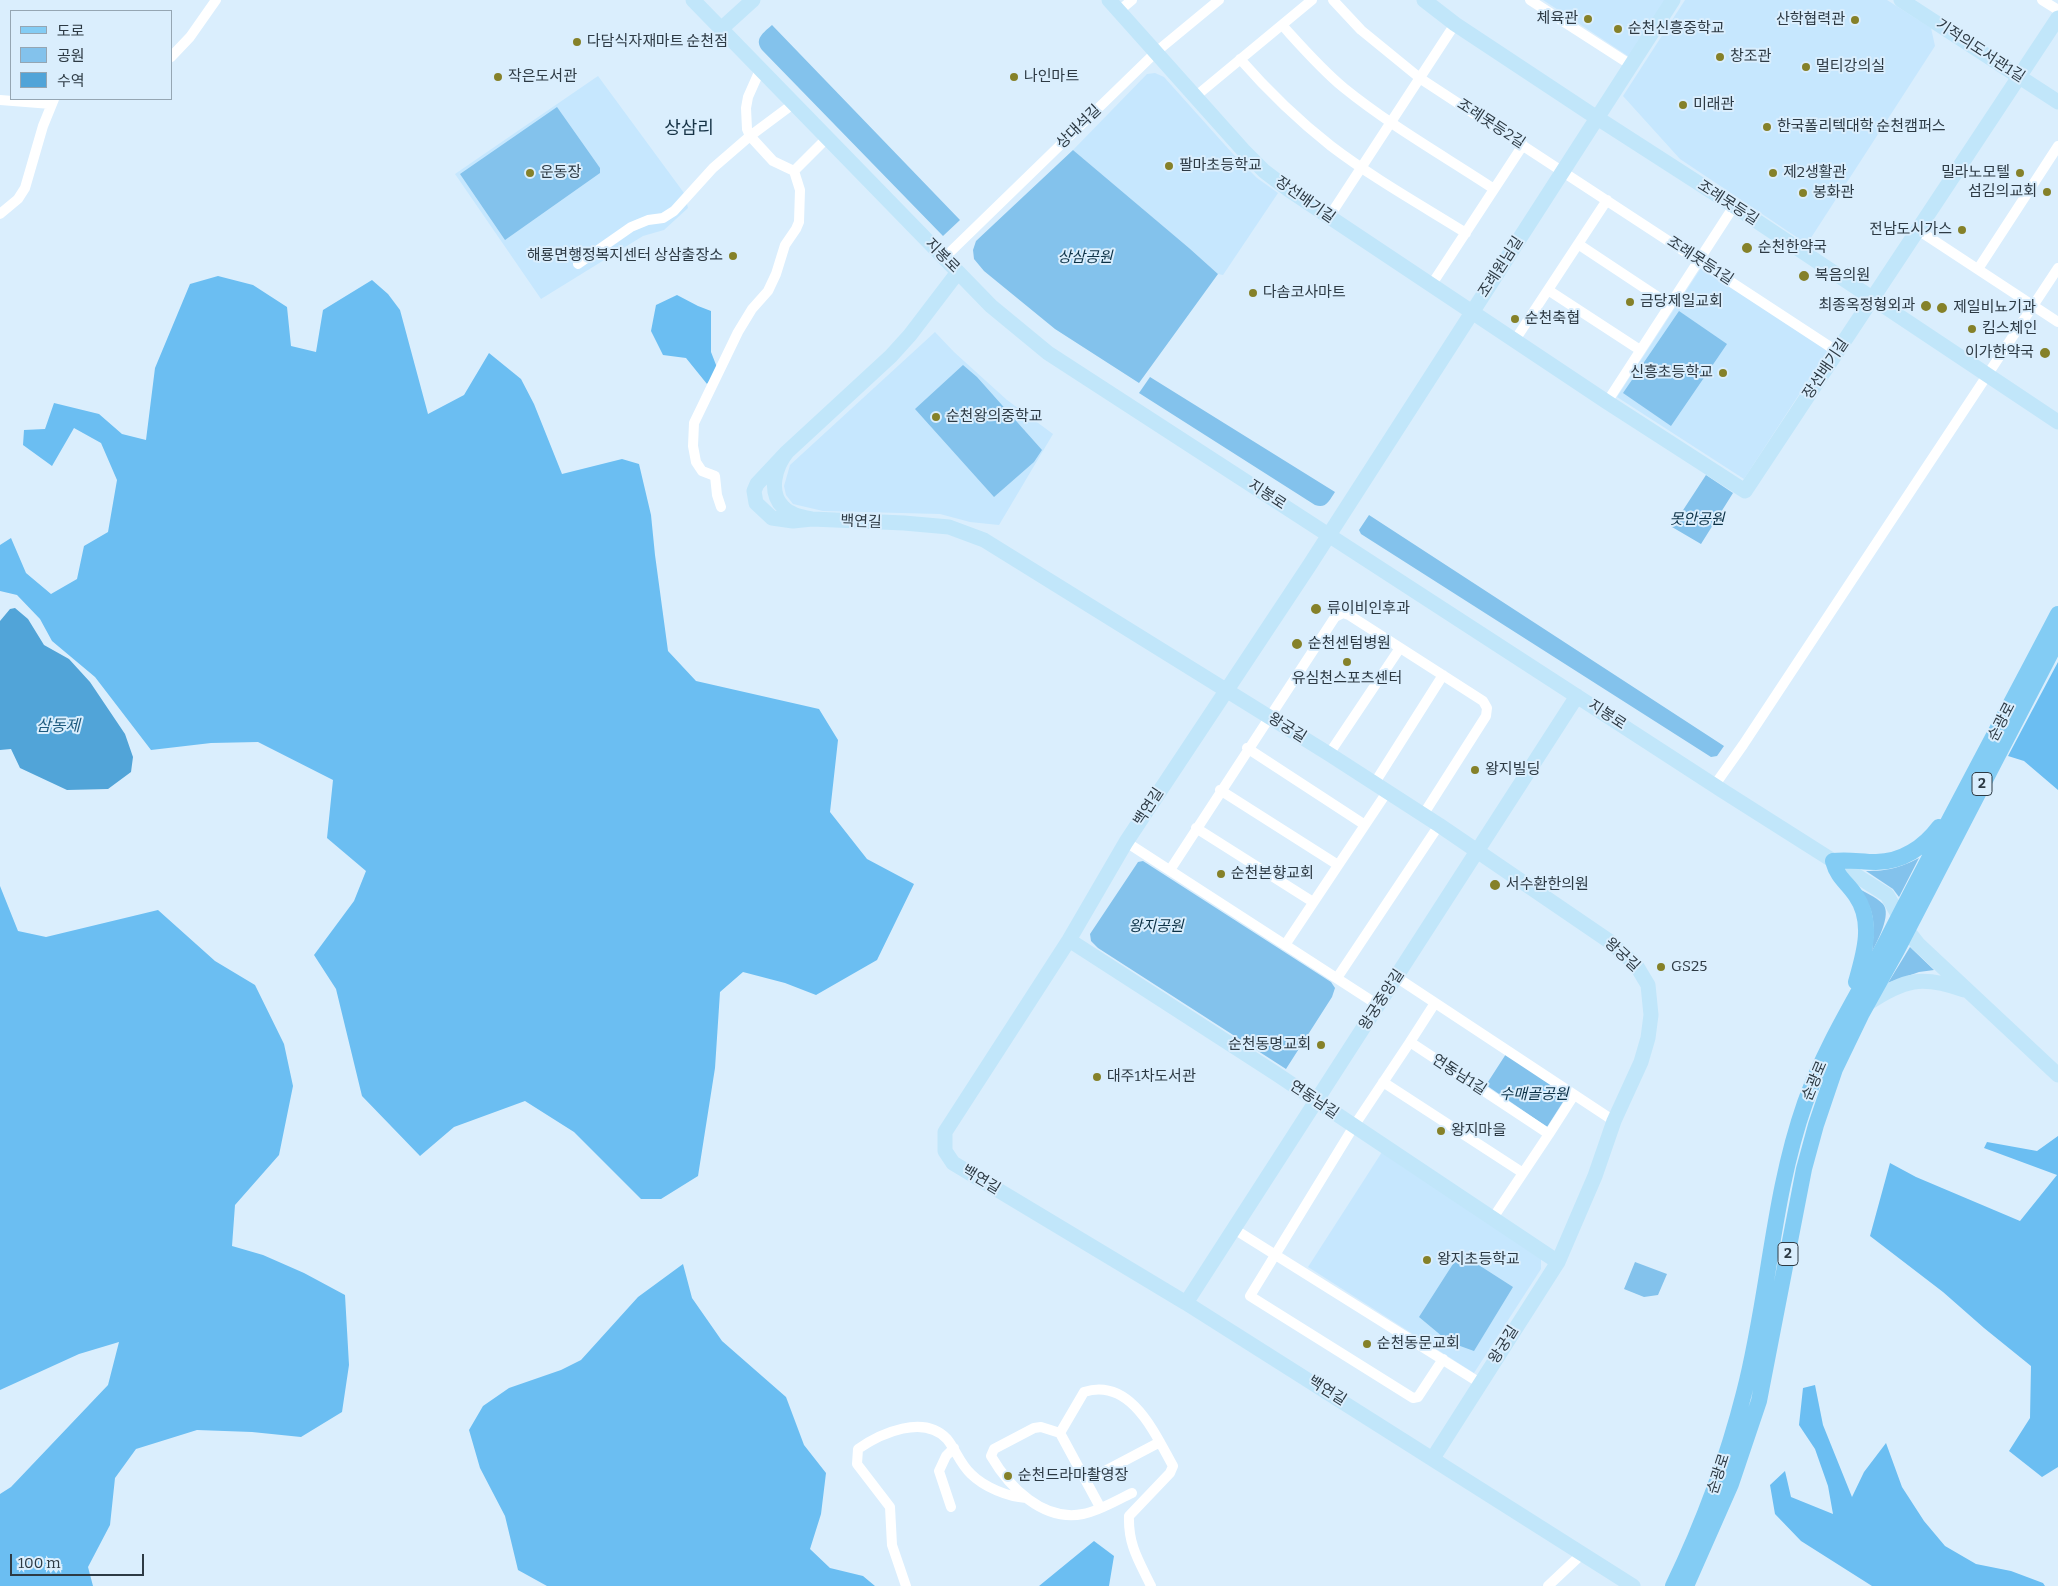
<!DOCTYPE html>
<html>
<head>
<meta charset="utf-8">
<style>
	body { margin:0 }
	#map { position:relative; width:2058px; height:1586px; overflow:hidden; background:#daeefd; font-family:Bitter,"Noto Sans KR",serif }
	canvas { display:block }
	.legend { position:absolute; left:10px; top:10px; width:162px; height:90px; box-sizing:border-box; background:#daeefd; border:1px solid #95a6b3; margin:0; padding:6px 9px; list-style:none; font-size:15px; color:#2d3a44 }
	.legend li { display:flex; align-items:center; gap:10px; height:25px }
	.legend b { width:25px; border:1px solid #95a6b3 }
	.scale { position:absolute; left:10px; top:1554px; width:134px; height:22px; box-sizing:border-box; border:2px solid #2d3a44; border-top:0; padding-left:6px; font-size:15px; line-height:18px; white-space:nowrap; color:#2d3a44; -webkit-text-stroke:4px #daeefd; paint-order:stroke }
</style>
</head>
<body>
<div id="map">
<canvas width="2058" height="1586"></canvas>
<ul class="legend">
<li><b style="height:6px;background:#83ccf4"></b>도로</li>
<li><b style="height:14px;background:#83c2ec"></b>공원</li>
<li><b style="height:14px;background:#51a4d8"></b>수역</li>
</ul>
<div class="scale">100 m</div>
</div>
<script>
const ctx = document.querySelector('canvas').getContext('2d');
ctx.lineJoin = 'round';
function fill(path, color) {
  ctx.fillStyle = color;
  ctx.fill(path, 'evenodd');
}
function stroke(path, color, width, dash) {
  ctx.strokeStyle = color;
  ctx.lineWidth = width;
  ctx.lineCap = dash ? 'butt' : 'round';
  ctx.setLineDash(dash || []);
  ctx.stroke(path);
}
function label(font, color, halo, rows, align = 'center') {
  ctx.font = font + ' Bitter,"Noto Sans KR",serif';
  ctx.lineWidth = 4;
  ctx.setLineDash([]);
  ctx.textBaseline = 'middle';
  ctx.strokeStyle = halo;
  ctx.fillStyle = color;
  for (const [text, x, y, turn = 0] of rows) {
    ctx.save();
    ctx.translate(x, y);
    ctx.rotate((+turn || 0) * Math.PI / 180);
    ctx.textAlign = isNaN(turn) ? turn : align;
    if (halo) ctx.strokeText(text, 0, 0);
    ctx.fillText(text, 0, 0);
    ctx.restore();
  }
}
const built = new Path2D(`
	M 1543,0 L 1668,0 L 1631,58 Z
	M 1685,0 L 1887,0 L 1931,28 L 1935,46 L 1807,244 L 1680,159 L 1623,96 Z
	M 1155,73 L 1164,77 L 1233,154 L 1257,178 L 1278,193 L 1223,275 L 1218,274 L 1189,248 L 1073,150 L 1147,74 Z
	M 598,76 L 684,193 L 688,208 L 664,230 L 643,236 L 541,299 L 455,174 Z
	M 1701,268 L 1828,350 L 1744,479 L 1617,397 Z
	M 935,332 L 954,352 L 1007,400 L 1053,434 L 999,525 L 970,522 L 940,514 L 823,511 L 793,504 L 786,495 L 784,486 L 790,465 Z
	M 1382,1152 L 1541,1254 L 1541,1269 L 1474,1373 L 1308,1267 Z`);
const green = new Path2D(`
	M 772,25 L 960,220 L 943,236 L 762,50 C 754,39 763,33 772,25 Z
	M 557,107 L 600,168 L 600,173 L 505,240 L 460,174 Z
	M 1073,150 L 1189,248 L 1218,274 L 1139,383 L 1055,329 L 984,271 L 974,259 L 973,250 L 976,241 Z
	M 1679,311 L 1727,344 L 1671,426 L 1623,393 Z
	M 963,365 L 977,377 L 1042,450 L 1034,462 L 994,497 L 915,409 Z
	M 1150,377 L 1335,492 C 1329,501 1326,509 1315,505 L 1139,393 Z
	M 1706,475 L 1733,493 L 1701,544 L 1672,527 Z
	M 1369,515 L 1724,746 L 1717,756 L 1711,757 L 1361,534 L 1359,530 Z
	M 1919,858 L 1899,897 L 1893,889 L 1866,871 C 1888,871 1899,868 1919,858 Z
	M 1143,861 L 1331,982 L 1335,988 L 1332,997 L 1286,1069 L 1098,948 L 1091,941 L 1090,934 L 1138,862 Z
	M 1856,887 C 1864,892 1876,897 1883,904 C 1892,915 1877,941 1872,952 C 1875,924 1876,908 1856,887 Z
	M 1910,947 L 1934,970 L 1919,972 L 1888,983 Z
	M 1506,1054 L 1568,1094 L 1547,1127 L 1486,1085 Z
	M 1460,1253 L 1513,1287 L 1474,1351 L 1449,1342 L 1419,1317 Z
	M 1635,1262 L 1667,1274 L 1658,1295 L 1644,1297 L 1624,1289 Z`);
const forest = new Path2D(`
	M 218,276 L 253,285 L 287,307 L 291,346 L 316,352 L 323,310 L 372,280 L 388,294 L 400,310 L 428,414 L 464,395 L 489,353 L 521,379 L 534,404 L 562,474 L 622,459 L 639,464 L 651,515 L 655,555 L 668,651 L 696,681 L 819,709 L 838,740 L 830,812 L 867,859 L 914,884 L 877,960 L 816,995 L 785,983 L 743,972 L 720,992 L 715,1068 L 698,1176 L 661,1199 L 641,1199 L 574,1132 L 525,1101 L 454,1127 L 420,1156 L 362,1096 L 336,989 L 314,955 L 354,901 L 366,871 L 327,838 L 333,780 L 258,742 L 211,743 L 151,750 L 95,677 L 52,641 L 40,619 L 17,595 L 0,591 L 0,545 L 11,538 L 26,573 L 51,594 L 77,579 L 84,546 L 108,532 L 117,480 L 101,443 L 74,428 L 52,466 L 23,445 L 24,430 L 45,429 L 54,403 L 99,414 L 122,434 L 146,440 L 155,368 L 190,284 Z
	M 677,295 L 698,306 L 711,311 L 711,352 L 718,370 L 707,384 L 686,358 L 663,355 L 651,331 L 656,305 Z
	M 2058,662 L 2058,790 L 2024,761 L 2008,756 Z
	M 0,886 L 18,931 L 46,937 L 158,910 L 215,961 L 255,985 L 284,1044 L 293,1086 L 279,1155 L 235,1205 L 232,1246 L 263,1255 L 304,1273 L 345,1295 L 349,1365 L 342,1412 L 301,1437 L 252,1432 L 197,1430 L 136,1449 L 115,1478 L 110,1525 L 88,1567 L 93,1586 L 0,1586 L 0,1494 L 11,1487 L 108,1385 L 119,1342 L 79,1354 L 0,1390 Z
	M 2058,1136 L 2058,1467 L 2042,1477 L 2009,1451 L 2030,1418 L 2031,1366 L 1984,1328 L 1943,1292 L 1870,1236 L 1890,1163 L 1916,1177 L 2020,1221 L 2057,1175 L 1984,1148 L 1987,1142 L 2037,1151 Z
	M 683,1264 L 692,1298 L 722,1341 L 786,1397 L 804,1445 L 826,1473 L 821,1514 L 810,1549 L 830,1568 L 863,1576 L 875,1586 L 547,1586 L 518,1570 L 505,1516 L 480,1468 L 469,1430 L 483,1406 L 509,1388 L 561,1370 L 581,1360 L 638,1297 Z
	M 1815,1385 L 1823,1425 L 1852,1497 L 1864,1472 L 1886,1443 L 1902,1487 L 1924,1521 L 1945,1546 L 1976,1564 L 2011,1571 L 2043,1583 L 2045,1586 L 1872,1586 L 1801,1541 L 1775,1514 L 1770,1485 L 1785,1471 L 1791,1497 L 1833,1514 L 1828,1486 L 1815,1449 L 1799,1425 L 1803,1388 Z
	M 1094,1541 L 1114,1556 L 1109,1586 L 1039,1586 Z`);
const water = new Path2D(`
	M 15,608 L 28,619 L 44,645 L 69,659 L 90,682 L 125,734 L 133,757 L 131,772 L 108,789 L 67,790 L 20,768 L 11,749 L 0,750 L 0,621 L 10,609 Z`);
const street = new Path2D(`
	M 1333,0 L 1361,30 L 1421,79 L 1838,352
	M 1530,0 L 1631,65
	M 2042,0 L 2058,10
	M 1119,11 L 1132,0
	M 1282,25 C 1302,47 1321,69 1344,88 C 1391,126 1444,156 1494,189
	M 171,57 L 190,37 L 216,0
	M 1240,59 C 1268,91 1298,120 1331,146 C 1373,178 1421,205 1466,233
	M 760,70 L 748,97 L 746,108 L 747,129 L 750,136 L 773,161 L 794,171
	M 1196,96 L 1312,0
	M 0,100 L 51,104
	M 0,214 L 18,199 L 25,188 L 43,126 L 54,99
	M 1329,217 L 1455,24
	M 1918,230 L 2058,322
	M 1578,244 L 1670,305
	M 944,258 L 1156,52 L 1219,0
	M 578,264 L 631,227 L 648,220 L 663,218 L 674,211 L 713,168 L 750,136 L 793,104
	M 1978,269 L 2058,146
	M 1432,284 L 1523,145
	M 1548,290 L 1640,350
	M 1515,340 L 1607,200
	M 1607,402 L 1734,206
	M 721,507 L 717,495 L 715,476 L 702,471 L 696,462 L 693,446 L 694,423 L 738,332 L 752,309 L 768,291 L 776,274 L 785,245 L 796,229 L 799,222 L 800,190 L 794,171 L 826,139
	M 1247,748 L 1365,825
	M 1329,754 L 1400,648
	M 1374,784 L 1443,675
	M 1714,786 L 1743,745 L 2058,268
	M 1220,790 L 1338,865
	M 1196,828 L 1313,902
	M 1126,842 L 1378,1005
	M 1170,870 L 1335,617 L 1343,613 L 1349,615 L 1483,701 L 1487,708 L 1486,716 L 1423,815
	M 1285,945 L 1387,792
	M 1396,977 L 1614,1121
	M 1337,978 L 1439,825
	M 1410,1042 L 1435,1003
	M 1383,1082 L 1523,1173
	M 1549,1134 L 1574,1095
	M 1234,1229 L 1480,1383
	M 1443,1359 L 1418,1397 L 1413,1398 L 1250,1296 L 1354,1126 L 1410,1042 L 1549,1134 L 1493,1218
	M 1060,1433 L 1100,1507
	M 1086,1481 L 1160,1442
	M 1132,1493 C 1117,1500 1099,1511 1083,1514 C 1043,1522 1009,1487 991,1456 L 994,1449 L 1034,1428 L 1041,1427 L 1060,1433 L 1084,1392 C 1131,1377 1155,1434 1173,1466 L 1170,1473 L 1129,1516 C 1128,1545 1139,1561 1151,1586
	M 951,1507 L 939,1471 L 946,1456 L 954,1448
	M 906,1586 L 892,1545 L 890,1507 L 857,1464 L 858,1449 C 881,1433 924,1414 947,1439 C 956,1450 960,1464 971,1474 C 984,1487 1008,1497 1026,1498
	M 1548,1586 L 1583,1553`);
const secondary = new Path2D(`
	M 693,0 L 991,306 L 1048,353 L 1723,791 L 1887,895 L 1907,930 L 1918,944 L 2058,1075
	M 1109,0 L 1243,150 L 1264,171 L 1289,190 L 1607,402 L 1745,491 L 2058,18
	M 1424,0 L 1455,24 L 1588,112 L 1734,206 L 2058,422
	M 1901,0 L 2058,102
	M 721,29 L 753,0
	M 787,452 C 775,467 768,492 783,507 C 790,515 802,517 812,519 L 793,521 L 772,518 L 756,503 L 754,491 L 757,484 L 787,452 L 891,356 L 910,335 L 958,272
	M 812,519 L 904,523 L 949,527 L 984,540 L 1329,754 L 1439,825 L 1609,941 L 1636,965 L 1648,985 L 1651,1015 L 1648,1038 L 1641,1062 L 1614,1121 L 1595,1176 L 1558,1262 L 1433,1458
	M 1069,940 L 1275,1073 L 1558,1262
	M 1867,1004 C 1904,979 1922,975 1964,990
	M 1186,1303 L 1577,696
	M 1633,1586 L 1186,1303 L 953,1163 L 945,1151 L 945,1132 L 1069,940 L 1126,842 L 1309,566 L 1673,0`);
const primary = new Path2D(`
	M 1856,982 C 1864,954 1874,922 1856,896 C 1847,882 1838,879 1833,861 C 1848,859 1861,862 1876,862 C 1902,862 1924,847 1939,827
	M 1673,1586 C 1703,1524 1727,1460 1744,1393 C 1769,1297 1772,1197 1805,1103 C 1825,1046 1858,995 1886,942 C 1942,832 2001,723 2058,614
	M 1686,1586 L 1731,1484 L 1759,1401 L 1804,1169 L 1816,1125 L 1835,1069 L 1862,1013 L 1897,950 L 2058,639`);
const markers = [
	[1588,19,5,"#858129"],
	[1855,20,5,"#858129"],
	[1618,29,5,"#858129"],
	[577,42,5,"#858129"],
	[1720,57,5,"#858129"],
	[1806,67,5,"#858129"],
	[498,77,5,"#858129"],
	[1014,77,5,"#858129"],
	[1683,105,5,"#858129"],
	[1767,127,5,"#858129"],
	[1169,166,5,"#858129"],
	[530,173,5,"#858129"],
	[1773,173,5,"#858129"],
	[2020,173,5,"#858129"],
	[2047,192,5,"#858129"],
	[1803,193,5,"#858129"],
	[1962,230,5,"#858129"],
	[1747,248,6,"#858129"],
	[733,256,5,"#858129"],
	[1804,276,6,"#858129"],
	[1253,293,5,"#858129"],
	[1630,302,5,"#858129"],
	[1926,306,6,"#858129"],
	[1942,308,6,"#858129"],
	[1515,319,5,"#858129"],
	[1972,329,5,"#858129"],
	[2045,353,6,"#858129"],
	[1723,373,5,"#858129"],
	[936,417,5,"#858129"],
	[1316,609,6,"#858129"],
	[1297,644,6,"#858129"],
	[1347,662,5,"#858129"],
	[1475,770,5,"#858129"],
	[1221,874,5,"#858129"],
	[1495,885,6,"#858129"],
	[1661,967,5,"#858129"],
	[1321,1045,5,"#858129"],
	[1097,1077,5,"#858129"],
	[1441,1131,5,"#858129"],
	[1427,1260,5,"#858129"],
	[1367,1344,5,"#858129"],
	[1008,1476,5,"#858129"]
];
const shields = [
	[1982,784,20],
	[1788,1254,20]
];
const shieldNames = [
	["2",1982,784],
	["2",1788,1254]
];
const poiNames = [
	["체육관",1578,19,"right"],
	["산학협력관",1845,20,"right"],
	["순천신흥중학교",1628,29],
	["다담식자재마트 순천점",587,42],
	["창조관",1730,57],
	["멀티강의실",1816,67],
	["작은도서관",508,77],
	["나인마트",1024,77],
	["미래관",1693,105],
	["한국폴리텍대학 순천캠퍼스",1777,127],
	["팔마초등학교",1179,166],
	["운동장",540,173],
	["제2생활관",1783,173],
	["밀라노모텔",2010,173,"right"],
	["섬김의교회",2037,192,"right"],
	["봉화관",1813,193],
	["전남도시가스",1952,230,"right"],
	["순천한약국",1758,248],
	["해룡면행정복지센터 상삼출장소",723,256,"right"],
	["복음의원",1815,276],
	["다솜코사마트",1263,293],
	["금당제일교회",1640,302],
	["최종옥정형외과",1915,306,"right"],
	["제일비뇨기과",1953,308],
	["순천축협",1525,319],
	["킴스체인",1982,329],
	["이가한약국",2034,353,"right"],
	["신흥초등학교",1713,373,"right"],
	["순천왕의중학교",946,417],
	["류이비인후과",1327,609],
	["순천센텀병원",1308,644],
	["유심천스포츠센터",1347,679,"center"],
	["왕지빌딩",1485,770],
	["순천본향교회",1231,874],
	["서수환한의원",1506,885],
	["GS25",1671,967],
	["순천동명교회",1311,1045,"right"],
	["대주1차도서관",1107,1077],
	["왕지마을",1451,1131],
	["왕지초등학교",1437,1260],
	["순천동문교회",1377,1344],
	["순천드라마촬영장",1018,1476]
];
const streetNames = [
	["기적의도서관1길",1980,51,33],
	["조례못등2길",1491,124,33],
	["상대석길",1079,127,-44],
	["장선배기길",1305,200,35],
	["조례못등길",1728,203,33],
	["지봉로",942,256,45],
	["조례못등1길",1700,261,33],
	["조례원님길",1501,267,-57],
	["장선배기길",1826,369,-56],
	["지봉로",1267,495,33],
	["백연길",861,522,2],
	["지봉로",1607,715,33],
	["순광로",2002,722,-63],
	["왕궁길",1287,728,32],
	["백연길",1149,807,-57],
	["왕궁길",1622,955,43],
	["왕궁중앙길",1382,1000,-57],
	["연동남1길",1459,1075,33],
	["순광로",1815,1081,-67],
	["연동남길",1314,1100,34],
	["백연길",981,1180,31],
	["왕궁길",1504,1345,-58],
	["백연길",1327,1391,32],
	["순광로",1719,1474,-72]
];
const parkNames = [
	["상삼공원",1085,258],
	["못안공원",1697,520],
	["왕지공원",1156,927],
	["수매골공원",1534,1095]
];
const waterNames = [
	["삼동제",58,727]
];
const quarterNames = [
	["상삼리",689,129]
];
fill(built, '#c6e7fe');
fill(green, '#83c2ec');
fill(forest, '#6bbef2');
fill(water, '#51a4d8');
stroke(street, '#fff', 10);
stroke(secondary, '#c1e6fa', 15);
stroke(primary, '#83ccf4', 16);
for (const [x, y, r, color] of markers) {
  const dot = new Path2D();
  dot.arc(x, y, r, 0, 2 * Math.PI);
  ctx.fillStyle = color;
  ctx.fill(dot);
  stroke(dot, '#daeefd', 2);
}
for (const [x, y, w] of shields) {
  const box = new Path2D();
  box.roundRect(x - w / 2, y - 11.5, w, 23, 4);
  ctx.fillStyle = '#daeefd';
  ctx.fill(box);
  stroke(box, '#2d3a44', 1);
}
label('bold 14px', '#2d3a44', null, shieldNames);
label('15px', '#2d3a44', '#daeefd', poiNames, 'left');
label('15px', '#2d3a44', '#daeefd', streetNames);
label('italic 15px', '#0b3146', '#daeefd', parkNames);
label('italic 16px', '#1d5a7e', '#daeefd', waterNames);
label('18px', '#163346', '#daeefd', quarterNames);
</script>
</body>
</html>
